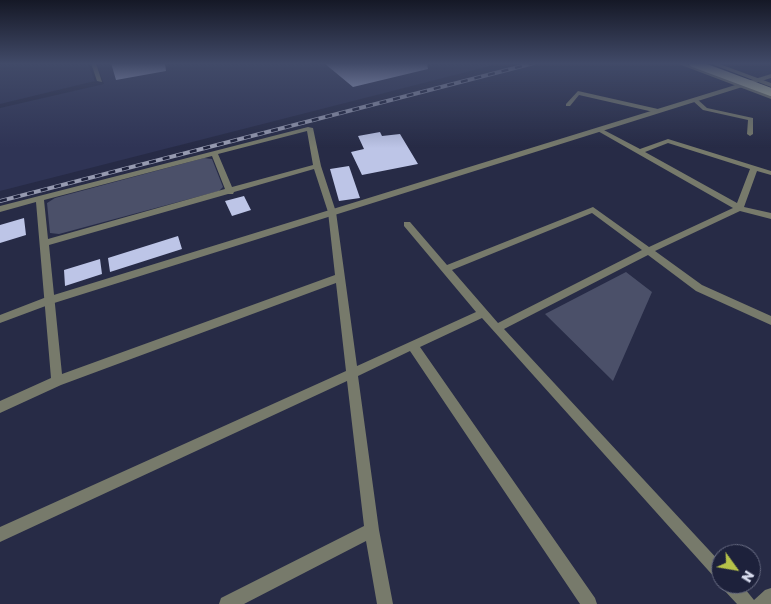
<!DOCTYPE html>
<html>
<head>
<meta charset="utf-8">
<style>
	body { margin:0 }
	#map { position:relative; width:771px; height:604px; overflow:hidden; background:#272b46; font-family:"Golos Text",sans-serif }
	canvas { display:block }
	.north { position:absolute; left:711px; top:544px; width:50px; height:50px; box-sizing:border-box; background:#1d213b; border:1px solid #676b82; border-radius:50%; rotate:122deg; font-size:14px; font-weight:700; line-height:20px; text-align:center; color:#d6daec }
	.north::after { content:''; display:block; margin:auto; width:18px; height:22px; background:#b5c249; clip-path:polygon(50% 0,100% 100%,50% 72%,0 100%) }
</style>
</head>
<body>
<div id="map">
<canvas width="771" height="604"></canvas>
<div class="north">N</div>
</div>
<script>
const ctx = document.querySelector('canvas').getContext('2d');
ctx.lineJoin = 'round';
function fill(path, color) {
  ctx.fillStyle = color;
  ctx.fill(path, 'evenodd');
}
function stroke(path, color, width, dash) {
  ctx.strokeStyle = color;
  ctx.lineWidth = width;
  ctx.lineCap = dash ? 'butt' : 'round';
  ctx.setLineDash(dash || []);
  ctx.stroke(path);
}
const built = new Path2D(`
	M 0,63 L 88,63 L 95,81 L 0,104 Z
	M 96,63 L 502,63 L 0,191 L 0,108 L 104,84 Z`);
const green = new Path2D(`
	M 204,158 L 212,159 L 223,187 L 219,191 L 59,234 L 50,233 L 47,203 L 55,198 Z
	M 626,272 L 652,292 L 613,381 L 545,314 Z`);
const building = new Path2D(`
	M 111,63 L 165,63 L 166,71 L 116,80 Z
	M 324,63 L 427,63 L 428,69 L 353,87 Z
	M 380,132 L 382,136 L 400,134 L 418,164 L 362,175 L 351,152 L 364,149 L 358,136 Z
	M 349,166 L 360,198 L 339,201 L 330,169 Z
	M 244,196 L 251,210 L 232,216 L 225,201 Z
	M 24,218 L 26,235 L 0,243 L 0,225 Z
	M 178,236 L 182,249 L 110,272 L 108,258 Z
	M 100,259 L 102,274 L 65,286 L 64,270 Z`);
const minor = new Path2D(`
	M 91,63 L 96,63 L 102,82 L 97,81 Z
	M 676,63 L 684,63 L 771,95 L 771,99 Z
	M 709,63 L 717,63 L 771,83 L 771,87 Z
	M 578,91 L 658,109 L 661,111 L 658,113 L 579,95 L 570,106 L 566,106 L 566,104 Z
	M 693,99 L 697,99 L 707,108 L 753,118 L 753,134 L 750,136 L 747,134 L 748,120 L 703,110 L 693,101 Z
	M 308,127 L 313,128 L 321,166 L 336,212 L 357,366 L 476,312 L 404,226 L 404,222 L 410,222 L 447,265 L 593,207 L 649,247 L 733,208 L 596,130 L 596,128 L 600,128 L 640,149 L 668,139 L 771,171 L 771,175 L 757,171 L 744,207 L 771,213 L 771,219 L 740,211 L 655,251 L 702,285 L 771,316 L 771,325 L 696,291 L 648,255 L 504,329 L 721,563 L 721,582 L 716,579 L 482,318 L 420,347 L 595,598 L 597,604 L 580,604 L 410,351 L 358,376 L 379,530 L 393,604 L 377,604 L 366,541 L 244,604 L 219,604 L 221,598 L 364,526 L 347,381 L 0,542 L 0,527 L 346,371 L 336,283 L 61,385 L 0,413 L 0,401 L 51,378 L 36,202 L 0,212 L 0,206 ZM 307,131 L 313,165 L 232,187 L 218,154 ZM 668,143 L 750,169 L 737,203 L 645,152 ZM 212,156 L 225,189 L 48,239 L 44,200 ZM 314,169 L 328,212 L 335,275 L 62,374 L 49,245 L 228,194 L 233,194 L 234,192 ZM 592,213 L 642,250 L 498,323 L 452,270 Z
	M 722,584 L 741,584 L 754,600 L 765,590 L 771,588 L 771,604 L 737,604 L 724,590 Z`);
const tertiary = new Path2D(`
	M 771,74 L 771,78 L 51,304 L 0,323 L 0,315 L 44,298 Z`);
const rail = new Path2D(`
	M 0,201 L 534,63`);
const primaryBridge = new Path2D(`
	M 693,63 L 771,92`);
fill(built, '#2f3455');
fill(green, '#4b5069');
fill(building, '#bdc5e7');
fill(minor, '#777a6b');
fill(tertiary, '#777a6b');
stroke(rail, '#969ab0', 4);
stroke(rail, '#1d213b', 2.5, [7]);
stroke(primaryBridge, '#c1c6a7', 8);
const sky = ctx.createLinearGradient(0, 0, 0, 148);
sky.addColorStop(0, '#151826');
sky.addColorStop(0.43, '#414a68');
sky.addColorStop(1, '#414a6800');
ctx.fillStyle = sky;
ctx.fillRect(0, 0, 771, 148);
</script>
</body>
</html>
